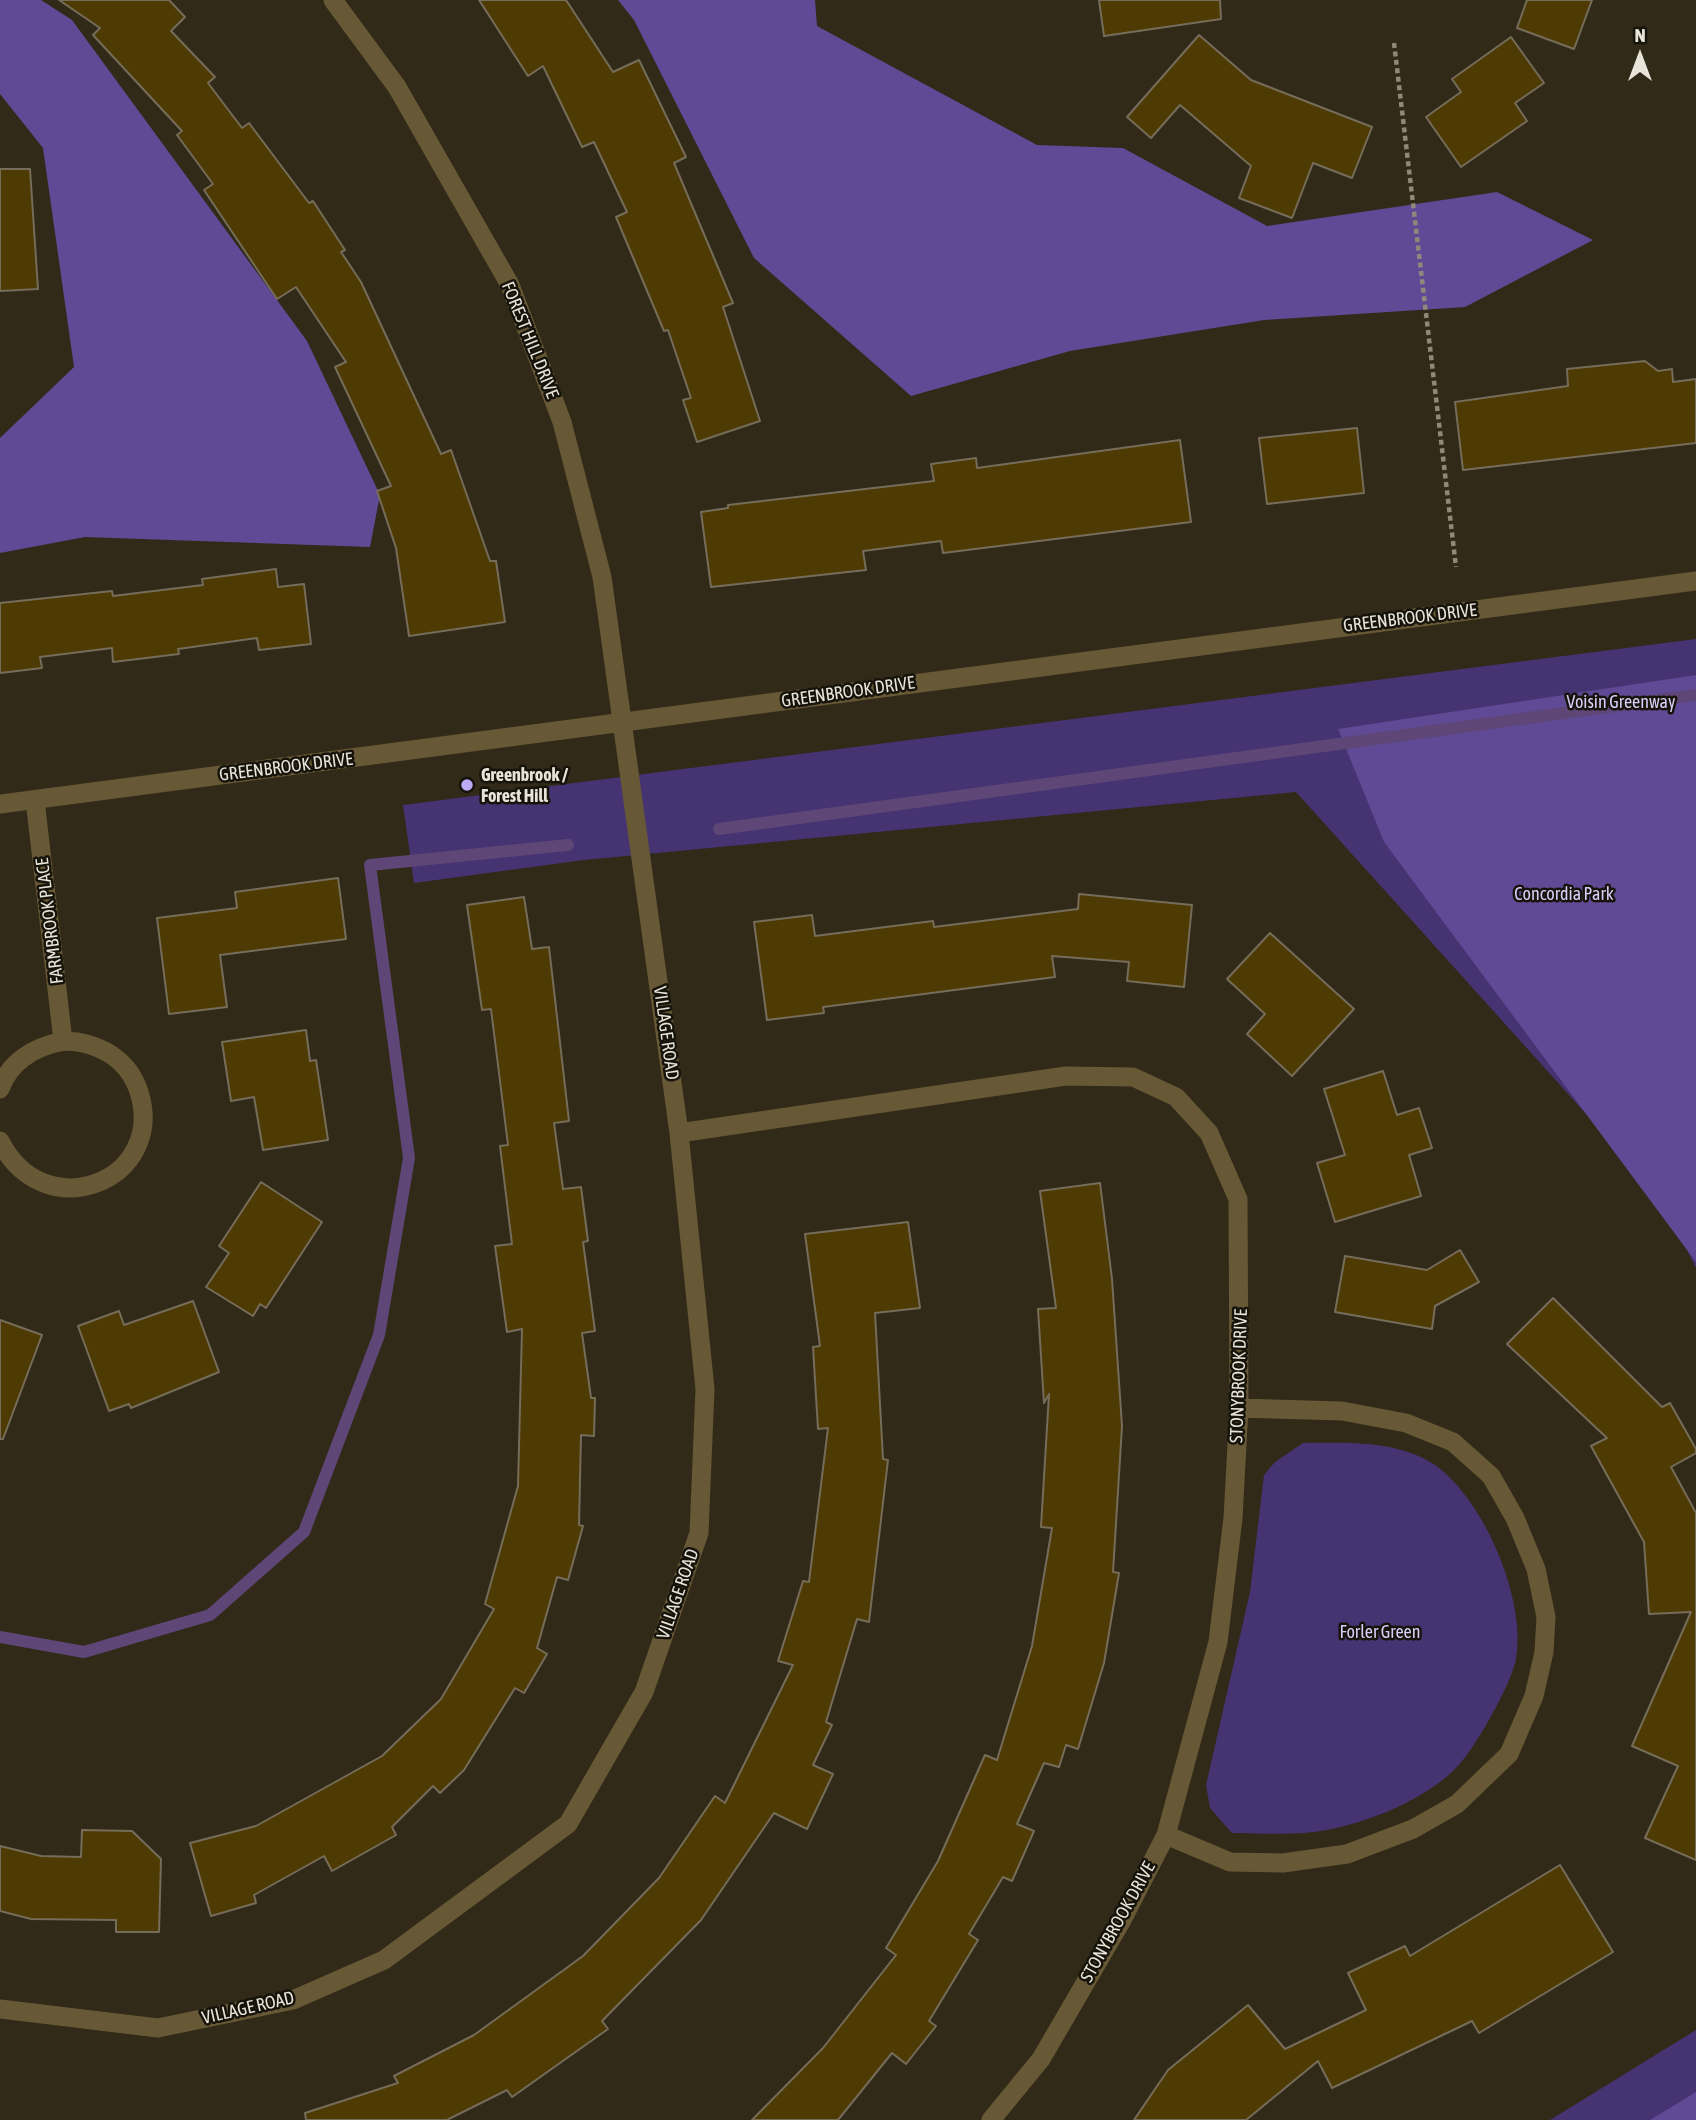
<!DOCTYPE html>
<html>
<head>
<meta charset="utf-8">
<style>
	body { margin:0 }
	#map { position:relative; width:1696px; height:2120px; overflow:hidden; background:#312a19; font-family:"Asap Condensed",sans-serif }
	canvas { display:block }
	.north { position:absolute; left:1605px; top:21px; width:70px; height:70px; -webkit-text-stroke:5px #16130b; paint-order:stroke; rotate:0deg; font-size:19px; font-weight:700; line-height:28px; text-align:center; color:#e8e4d9 }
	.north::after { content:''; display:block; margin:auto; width:24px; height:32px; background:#e8e4d9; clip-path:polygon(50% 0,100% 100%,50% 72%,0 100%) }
</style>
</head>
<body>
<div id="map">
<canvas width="1696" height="2120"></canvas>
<div class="north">N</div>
</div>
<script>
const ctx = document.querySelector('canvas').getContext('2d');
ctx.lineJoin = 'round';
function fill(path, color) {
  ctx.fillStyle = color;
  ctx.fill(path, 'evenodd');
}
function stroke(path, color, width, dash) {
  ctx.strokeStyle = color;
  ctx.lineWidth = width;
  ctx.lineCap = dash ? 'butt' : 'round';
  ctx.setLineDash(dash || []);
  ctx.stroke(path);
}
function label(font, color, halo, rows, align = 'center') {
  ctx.font = font + ' "Asap Condensed",sans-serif';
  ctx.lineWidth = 5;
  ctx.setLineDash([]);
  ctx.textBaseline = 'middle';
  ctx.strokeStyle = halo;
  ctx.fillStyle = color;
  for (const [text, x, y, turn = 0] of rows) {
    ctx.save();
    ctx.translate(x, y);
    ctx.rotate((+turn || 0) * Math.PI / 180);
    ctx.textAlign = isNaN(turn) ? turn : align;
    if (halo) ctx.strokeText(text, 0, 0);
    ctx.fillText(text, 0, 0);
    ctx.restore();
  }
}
const green = new Path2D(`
	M 1696,639 L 1696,1268 L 1660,1196 L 1296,792 L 584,860 L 414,883 L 403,805 Z
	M 1303,1443 C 1345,1443 1394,1440 1432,1463 C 1483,1496 1527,1600 1516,1659 C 1511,1685 1474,1751 1455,1769 C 1424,1800 1369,1822 1327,1830 C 1297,1836 1262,1833 1232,1833 L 1210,1808 L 1206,1785 L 1250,1592 L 1264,1475 L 1275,1462 Z
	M 1696,2030 L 1696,2120 L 1550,2120 Z`);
const forest = new Path2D(`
	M 0,0 L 41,0 L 72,20 L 307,341 L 380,495 L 370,547 L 85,537 L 0,553 L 0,438 L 74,367 L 43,148 L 0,94 Z
	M 618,0 L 815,0 L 817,26 L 1037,145 L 1123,148 L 1267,226 L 1497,192 L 1593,240 L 1465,307 L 1264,320 L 1070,351 L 911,396 L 754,258 L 634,20 Z
	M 1696,675 L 1696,1262 L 1384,842 L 1338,729 Z
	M 1696,2092 L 1696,2120 L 1650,2120 Z`);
const stream = new Path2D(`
	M 719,829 L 1696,695
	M 0,1637 L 84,1652 L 210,1615 L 304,1532 L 379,1335 L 409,1158 L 370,865 L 568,845`);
const building = new Path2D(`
	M 59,0 L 169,0 L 185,17 L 171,31 L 215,77 L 208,83 L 242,128 L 249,123 L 309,203 L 313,201 L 345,250 L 341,252 L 361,282 L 441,454 L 451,450 L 490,561 L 496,561 L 505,622 L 409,636 L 396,548 L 377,491 L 391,486 L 335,367 L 346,362 L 296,287 L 277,299 L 204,190 L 213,184 L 177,135 L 182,131 L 93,35 L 100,28 Z
	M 479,0 L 566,0 L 613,72 L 639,60 L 686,157 L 674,163 L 733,303 L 723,307 L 760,421 L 697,442 L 683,400 L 691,398 L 668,330 L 664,331 L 616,217 L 627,212 L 594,142 L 582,147 L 543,66 L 528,76 Z
	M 1099,0 L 1220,0 L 1221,19 L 1104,36 Z
	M 1527,0 L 1592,0 L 1574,49 L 1517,28 Z
	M 1199,35 L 1251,80 L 1372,127 L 1352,178 L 1313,163 L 1292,218 L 1239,198 L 1251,166 L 1180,105 L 1151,138 L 1127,117 Z
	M 1511,37 L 1544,83 L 1515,103 L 1527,121 L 1461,167 L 1426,117 L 1461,92 L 1452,79 Z
	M 0,169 L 30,169 L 38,289 L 0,291 Z
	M 1645,361 L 1658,371 L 1672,369 L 1673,382 L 1696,379 L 1696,443 L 1463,470 L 1455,402 L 1568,386 L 1567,369 Z
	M 1357,428 L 1364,493 L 1267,504 L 1259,438 Z
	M 1180,440 L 1191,522 L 943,553 L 941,541 L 863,551 L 866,570 L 711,587 L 701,512 L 728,508 L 728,505 L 934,481 L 931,464 L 976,458 L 977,468 Z
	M 276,569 L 278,587 L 304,584 L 311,644 L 259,650 L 257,638 L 178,649 L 179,654 L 113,662 L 112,648 L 40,657 L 42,668 L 0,673 L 0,603 L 112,591 L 113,596 L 203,585 L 202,579 Z
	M 338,878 L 346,939 L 220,955 L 227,1007 L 169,1014 L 157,918 L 237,908 L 235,892 Z
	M 1079,894 L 1192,905 L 1184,987 L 1127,981 L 1129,962 L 1052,956 L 1055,977 L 823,1007 L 824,1013 L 767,1020 L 754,922 L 812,915 L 815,936 L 933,921 L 934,927 L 1078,909 Z
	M 524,897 L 532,949 L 549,947 L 569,1121 L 554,1123 L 563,1189 L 581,1187 L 588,1241 L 583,1242 L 595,1331 L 582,1333 L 591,1398 L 595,1398 L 594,1436 L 581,1435 L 579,1525 L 583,1526 L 568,1580 L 557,1577 L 537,1648 L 547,1654 L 524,1693 L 515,1688 L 464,1770 L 440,1793 L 433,1786 L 392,1827 L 396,1835 L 332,1871 L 324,1856 L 254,1895 L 256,1903 L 211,1916 L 190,1843 L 256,1826 L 382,1756 L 441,1699 L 494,1609 L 485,1604 L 518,1486 L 522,1329 L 507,1332 L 495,1246 L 512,1244 L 500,1146 L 508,1145 L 491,1009 L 482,1010 L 467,905 Z
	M 1270,933 L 1354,1009 L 1292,1076 L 1247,1034 L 1265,1014 L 1227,979 Z
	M 306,1030 L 310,1061 L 316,1060 L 328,1140 L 263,1150 L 254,1097 L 231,1101 L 222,1042 Z
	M 1383,1071 L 1397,1115 L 1419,1108 L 1432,1148 L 1409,1155 L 1421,1196 L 1335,1222 L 1317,1163 L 1345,1155 L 1324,1089 Z
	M 261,1182 L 322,1222 L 266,1308 L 260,1304 L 253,1316 L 206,1287 L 229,1253 L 219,1246 Z
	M 1100,1183 L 1112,1279 L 1122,1426 L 1113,1572 L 1119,1573 L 1104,1663 L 1078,1749 L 1066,1745 L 1059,1767 L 1044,1763 L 1017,1824 L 1034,1831 L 1012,1881 L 1003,1877 L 969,1934 L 978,1940 L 929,2021 L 936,2026 L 906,2064 L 892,2053 L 838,2120 L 752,2120 L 823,2048 L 896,1955 L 886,1948 L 938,1861 L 985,1755 L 997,1760 L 1032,1646 L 1052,1528 L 1041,1527 L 1049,1394 L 1044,1403 L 1038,1309 L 1056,1308 L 1040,1191 Z
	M 908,1222 L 920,1308 L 875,1313 L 883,1459 L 888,1460 L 869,1622 L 857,1619 L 826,1722 L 832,1725 L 813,1765 L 833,1774 L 807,1829 L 774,1813 L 701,1920 L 602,2021 L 608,2029 L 512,2097 L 507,2090 L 447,2120 L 306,2120 L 305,2113 L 398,2083 L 394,2076 L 474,2035 L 583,1956 L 659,1878 L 715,1796 L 725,1803 L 793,1665 L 778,1661 L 803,1581 L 809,1582 L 828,1428 L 818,1429 L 813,1347 L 820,1346 L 805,1234 Z
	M 1460,1250 L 1479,1282 L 1435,1306 L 1432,1329 L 1335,1312 L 1345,1256 L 1427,1270 Z
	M 1553,1298 L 1662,1407 L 1670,1403 L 1696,1449 L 1696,1453 L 1671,1467 L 1696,1513 L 1696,1860 L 1645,1838 L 1678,1766 L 1632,1746 L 1691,1612 L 1649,1614 L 1644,1542 L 1591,1446 L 1607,1438 L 1507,1344 Z
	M 193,1301 L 219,1372 L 131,1408 L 129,1404 L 109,1411 L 78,1326 L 119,1311 L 124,1325 Z
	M 0,1320 L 42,1335 L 3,1439 L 0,1439 Z
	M 82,1830 L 132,1831 L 161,1859 L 159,1932 L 116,1932 L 116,1920 L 31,1919 L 0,1911 L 0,1846 L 41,1856 L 81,1857 Z
	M 1560,1865 L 1613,1952 L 1479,2033 L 1472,2021 L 1332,2088 L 1318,2061 L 1246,2120 L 1134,2120 L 1168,2070 L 1248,2005 L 1285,2049 L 1366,2010 L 1348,1973 L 1405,1946 L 1410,1956 Z`);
const path = new Path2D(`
	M 1394,43 L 1456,567`);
const minor = new Path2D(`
	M 35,800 L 63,1041
	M 0,1089 C 9,1063 33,1047 60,1042 C 76,1039 97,1046 110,1054 C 124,1063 134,1076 139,1092 C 167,1180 45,1230 0,1141
	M 679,1133 L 1066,1076 L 1133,1077 L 1176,1097 L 1209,1133 L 1238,1199 L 1239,1408 L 1233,1518 L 1218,1642 L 1166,1835 L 1122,1920 L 1041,2059 L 991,2120
	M 1166,1835 L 1230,1862 L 1283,1863 L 1347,1854 L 1413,1829 L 1457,1804 L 1509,1754 L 1534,1696 L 1544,1652 L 1546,1617 L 1536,1569 L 1515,1518 L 1491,1476 L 1453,1442 L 1406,1423 L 1342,1411 L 1239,1408
	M 0,2009 L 158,2028 L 293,2000 L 384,1960 L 568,1824 L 644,1692 L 699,1533 L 705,1389 L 679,1133 L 602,577 L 562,422 L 510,285 L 397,87 L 333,0`);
const tertiary = new Path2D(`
	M 0,804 L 1696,581`);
const markers = [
	[467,785,7,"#bcaaf6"]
];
const streetNames = [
	["FOREST HILL DRIVE",530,340,68],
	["GREENBROOK DRIVE",1410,618,-7],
	["GREENBROOK DRIVE",848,692,-8],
	["GREENBROOK DRIVE",286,767,-7],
	["FARMBROOK PLACE",50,921,-97],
	["VILLAGE ROAD",666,1033,82],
	["STONYBROOK DRIVE",1239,1376,-88],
	["VILLAGE ROAD",678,1594,-71],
	["STONYBROOK DRIVE",1118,1922,-61],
	["VILLAGE ROAD",248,2008,-13]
];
const parkNames = [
	["Voisin Greenway",1621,702],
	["Concordia Park",1564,894],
	["Forler Green",1380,1632]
];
const poiNames = [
	["Greenbrook /",481,775],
	["Forest Hill",481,796]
];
fill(green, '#463371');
fill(forest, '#604a96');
stroke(stream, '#5e4676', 12);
fill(building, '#4e3a03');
stroke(building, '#756c59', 2);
stroke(path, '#8f897b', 4.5, [5, 3.5]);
stroke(minor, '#685936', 19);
stroke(tertiary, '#685936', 19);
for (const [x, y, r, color] of markers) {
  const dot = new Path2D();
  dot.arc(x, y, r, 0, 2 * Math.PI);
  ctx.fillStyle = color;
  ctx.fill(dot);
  stroke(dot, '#16130b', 2.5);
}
label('18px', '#e8e4d9', '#16130b', streetNames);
label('18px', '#d8cffa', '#16130b', parkNames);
label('bold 18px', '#e8e4d9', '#16130b', poiNames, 'left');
</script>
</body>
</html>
